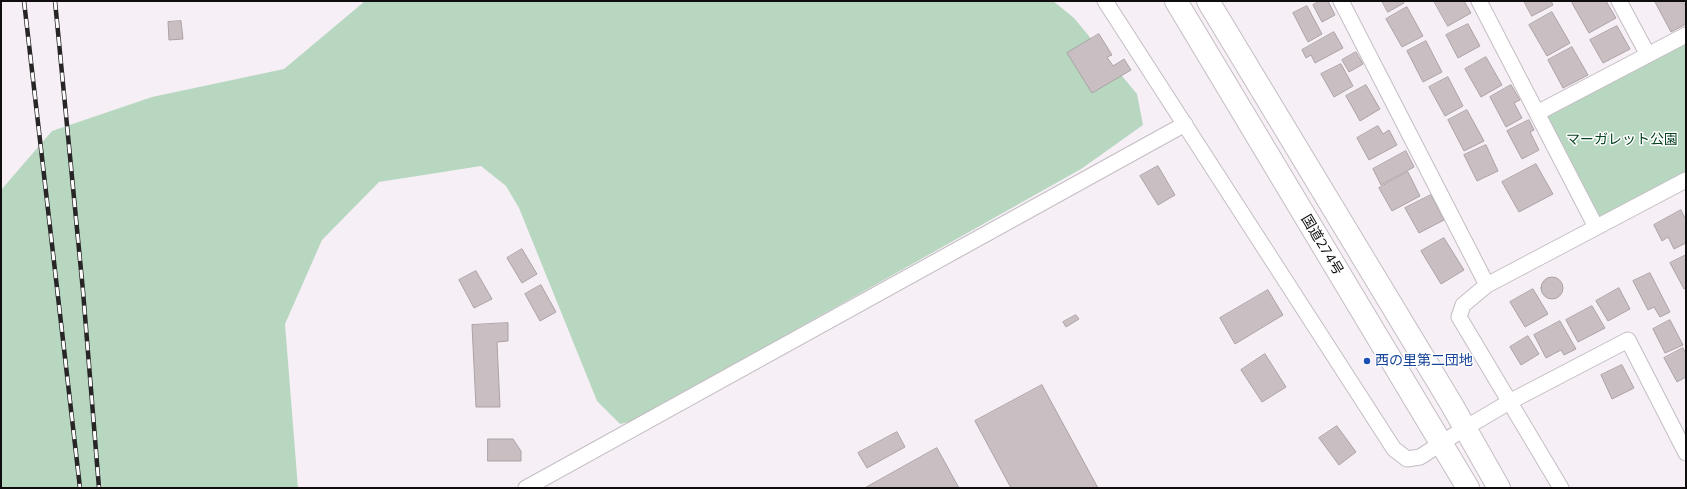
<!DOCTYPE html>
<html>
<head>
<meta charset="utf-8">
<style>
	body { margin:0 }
	#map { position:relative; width:1687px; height:489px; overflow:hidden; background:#f6eff6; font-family:Mulish,sans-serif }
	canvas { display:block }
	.frame { position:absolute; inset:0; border:2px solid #100d0f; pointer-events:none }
</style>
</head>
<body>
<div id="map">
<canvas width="1687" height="489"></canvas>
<div class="frame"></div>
</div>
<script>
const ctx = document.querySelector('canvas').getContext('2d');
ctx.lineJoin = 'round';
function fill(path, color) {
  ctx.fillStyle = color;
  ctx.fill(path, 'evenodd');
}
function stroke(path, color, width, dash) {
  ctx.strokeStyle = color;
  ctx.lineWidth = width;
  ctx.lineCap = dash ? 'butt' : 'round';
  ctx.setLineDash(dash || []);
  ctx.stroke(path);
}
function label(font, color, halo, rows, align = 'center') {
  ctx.font = font + ' Mulish,"Noto Sans JP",sans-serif';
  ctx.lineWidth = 3;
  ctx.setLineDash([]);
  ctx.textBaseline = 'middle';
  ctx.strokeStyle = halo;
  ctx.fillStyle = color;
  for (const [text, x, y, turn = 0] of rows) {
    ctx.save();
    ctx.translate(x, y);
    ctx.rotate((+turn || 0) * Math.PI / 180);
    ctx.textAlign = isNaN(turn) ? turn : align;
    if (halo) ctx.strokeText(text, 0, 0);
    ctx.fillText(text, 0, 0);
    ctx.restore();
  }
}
const green = new Path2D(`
	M 365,1 L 1053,1 L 1074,18 L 1137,94 L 1143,125 L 1081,169 L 786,335 L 659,415 L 620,424 L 597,401 L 519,208 L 506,186 L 481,166 L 379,182 L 322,240 L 285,324 L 298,488 L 1,488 L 1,190 L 52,131 L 152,97 L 284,69 Z
	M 1686,35 L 1686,180 L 1596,227 L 1537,113 Z`);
const building = new Path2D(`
	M 1320,1 L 1328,1 L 1335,15 L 1322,22 L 1313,5 Z
	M 1382,1 L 1403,1 L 1404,3 L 1388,12 Z
	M 1434,1 L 1464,1 L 1471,13 L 1448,26 Z
	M 1524,1 L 1551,1 L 1553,5 L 1532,16 Z
	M 1575,1 L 1606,1 L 1616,18 L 1589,33 L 1572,3 Z
	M 1683,1 L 1686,7 L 1686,24 L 1671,32 L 1655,2 Z
	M 1307,6 L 1322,34 L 1308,42 L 1293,13 Z
	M 1407,7 L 1423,36 L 1402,47 L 1386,19 Z
	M 1552,12 L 1570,43 L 1547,56 L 1529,25 Z
	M 181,21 L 183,39 L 169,40 L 168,22 Z
	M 1468,24 L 1480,46 L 1458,58 L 1446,35 Z
	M 1617,26 L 1630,49 L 1603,63 L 1590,40 Z
	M 1334,32 L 1343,48 L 1315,63 L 1311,55 L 1306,58 L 1302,50 Z
	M 1099,34 L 1112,55 L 1107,57 L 1113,66 L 1124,59 L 1131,70 L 1092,93 L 1067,53 Z
	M 1426,41 L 1442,72 L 1423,82 L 1407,51 Z
	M 1572,47 L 1588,75 L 1563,88 L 1548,60 Z
	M 1356,52 L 1363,64 L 1349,72 L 1342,60 Z
	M 1486,57 L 1502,85 L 1481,97 L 1465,69 Z
	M 1341,64 L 1353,86 L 1334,97 L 1321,74 Z
	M 1448,77 L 1463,106 L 1445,116 L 1429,87 Z
	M 1366,85 L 1380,109 L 1360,121 L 1346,96 Z
	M 1511,85 L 1520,100 L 1514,103 L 1522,118 L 1506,127 L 1490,97 Z
	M 1467,110 L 1484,141 L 1464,151 L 1448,120 Z
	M 1529,120 L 1534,130 L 1530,132 L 1539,150 L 1522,159 L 1507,131 Z
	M 1378,126 L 1383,134 L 1389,130 L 1397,145 L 1369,160 L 1357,138 Z
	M 1486,145 L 1498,171 L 1477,181 L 1464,155 Z
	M 1406,151 L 1414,167 L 1381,185 L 1373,169 Z
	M 1536,164 L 1553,194 L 1519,212 L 1502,182 Z
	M 1158,166 L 1175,195 L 1158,205 L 1140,176 Z
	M 1408,172 L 1420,196 L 1392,211 L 1379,188 Z
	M 1431,195 L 1444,220 L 1419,233 L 1405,208 Z
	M 1681,210 L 1686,220 L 1686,243 L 1674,249 L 1668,237 L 1662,241 L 1654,225 Z
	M 1444,238 L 1464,270 L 1441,284 L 1421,251 Z
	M 522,249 L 537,274 L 522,283 L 507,258 Z
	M 1686,255 L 1686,288 L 1684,289 L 1670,263 Z
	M 476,271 L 492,299 L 474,308 L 459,280 Z
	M 1650,273 L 1670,312 L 1660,317 L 1654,307 L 1648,310 L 1633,281 Z
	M1541 288a11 11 0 1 1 22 0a11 11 0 1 1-22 0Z
	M 541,285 L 556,312 L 540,321 L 525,294 Z
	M 1619,288 L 1630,309 L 1608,321 L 1596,301 Z
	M 1533,289 L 1548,314 L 1525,327 L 1510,302 Z
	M 1268,290 L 1283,315 L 1235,344 L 1220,318 Z
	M 1592,306 L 1605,328 L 1578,342 L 1566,320 Z
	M 1076,315 L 1079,319 L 1066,327 L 1063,322 Z
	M 1670,320 L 1683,345 L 1665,353 L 1653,329 Z
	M 1560,321 L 1576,349 L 1564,355 L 1561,350 L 1546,358 L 1534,335 Z
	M 508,323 L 508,341 L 497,342 L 500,407 L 476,407 L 472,325 Z
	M 1528,336 L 1539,354 L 1521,365 L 1510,347 Z
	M 1683,348 L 1686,354 L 1686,377 L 1677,382 L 1664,358 Z
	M 1265,354 L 1286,387 L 1262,402 L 1241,370 Z
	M 1622,365 L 1634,388 L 1612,399 L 1601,375 Z
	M 1042,385 L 1098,488 L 1011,488 L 975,421 Z
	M 1337,426 L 1356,452 L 1339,465 L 1319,438 Z
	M 897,432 L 905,447 L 867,468 L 858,453 Z
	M 488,439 L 513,439 L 521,451 L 521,461 L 488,461 Z
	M 937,448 L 959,488 L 865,488 Z`);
const street = new Path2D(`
	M 1105,1 L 1394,449 L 1407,459 L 1420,457 L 1465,428 L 1511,401 L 1628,340 L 1686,453
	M 1341,1 L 1487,285
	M 1479,1 L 1596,227
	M 1619,1 L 1648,55
	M 1537,113 L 1686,35
	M 526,488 L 1185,124
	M 1561,488 L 1459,317 L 1463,305 L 1487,285 L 1686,180`);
const highway = new Path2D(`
	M 1176,1 L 1468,488
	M 1208,1 L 1452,405 L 1499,488`);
const rail = new Path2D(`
	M 24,1 L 80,488
	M 55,1 L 83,291 L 99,488`);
const markers = [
	[1367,361,4,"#1a4fb4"]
];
const parkNames = [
	["マーガレット公園",1622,140]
];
const streetNames = [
	["国道274号",1322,245,59]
];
const transitNames = [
	["西の里第二団地",1375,361]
];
fill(green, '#b8d7c0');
fill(building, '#c9bfc2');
stroke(building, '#aca2a5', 1);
stroke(street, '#c4bdc3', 17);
stroke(highway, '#c4bdc3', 24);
stroke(street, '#fff', 15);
stroke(highway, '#fff', 22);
stroke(rail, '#282527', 4.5);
stroke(rail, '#fff', 3, [9]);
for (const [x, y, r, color] of markers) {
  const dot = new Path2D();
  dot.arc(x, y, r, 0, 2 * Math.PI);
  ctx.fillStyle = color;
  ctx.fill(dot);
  stroke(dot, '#fff', 1.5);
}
label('14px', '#04411f', '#fff', parkNames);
label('14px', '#100d0f', '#fff', streetNames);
label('14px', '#164399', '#fff', transitNames, 'left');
</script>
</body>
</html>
